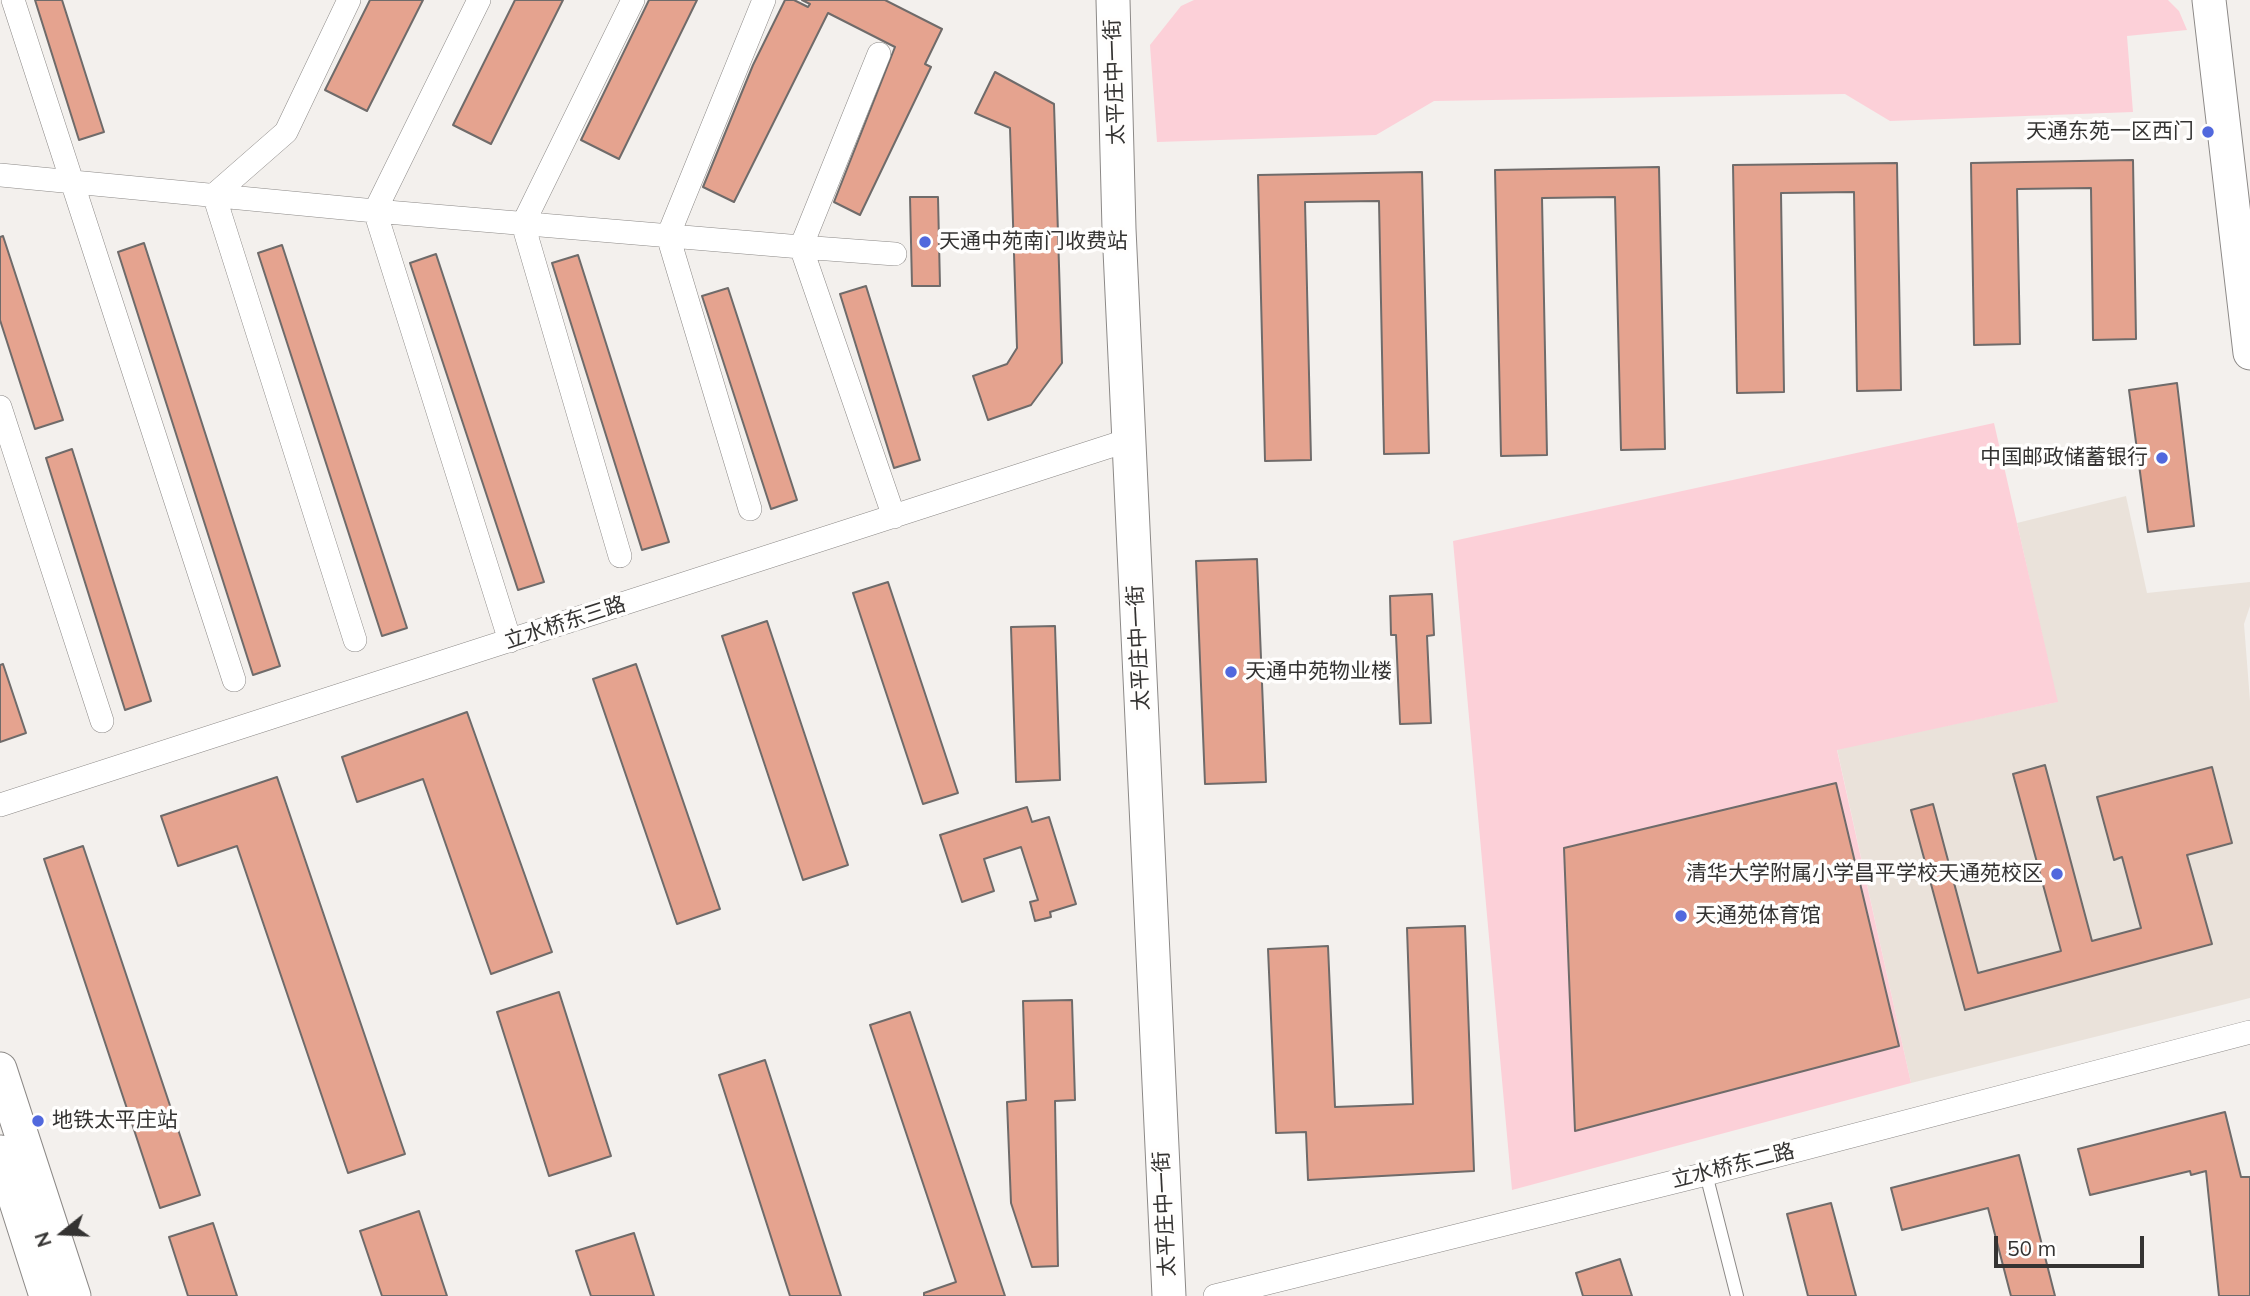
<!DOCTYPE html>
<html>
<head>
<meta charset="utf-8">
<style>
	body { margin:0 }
	#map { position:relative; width:2250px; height:1296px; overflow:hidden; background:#f3f0ed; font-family:Mulish,sans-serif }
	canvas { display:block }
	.north { position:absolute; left:28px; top:1198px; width:70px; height:70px; -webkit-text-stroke:5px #fffefd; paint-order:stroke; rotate:252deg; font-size:19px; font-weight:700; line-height:28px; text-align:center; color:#343332 }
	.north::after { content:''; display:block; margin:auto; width:24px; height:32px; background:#343332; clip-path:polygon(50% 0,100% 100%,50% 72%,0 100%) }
	.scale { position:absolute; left:1994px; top:1236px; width:150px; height:32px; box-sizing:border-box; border:4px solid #343332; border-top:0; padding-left:9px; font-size:21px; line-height:24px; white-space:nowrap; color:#343332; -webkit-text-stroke:5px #fffefd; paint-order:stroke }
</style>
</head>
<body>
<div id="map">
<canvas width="2250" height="1296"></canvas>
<div class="north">N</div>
<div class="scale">50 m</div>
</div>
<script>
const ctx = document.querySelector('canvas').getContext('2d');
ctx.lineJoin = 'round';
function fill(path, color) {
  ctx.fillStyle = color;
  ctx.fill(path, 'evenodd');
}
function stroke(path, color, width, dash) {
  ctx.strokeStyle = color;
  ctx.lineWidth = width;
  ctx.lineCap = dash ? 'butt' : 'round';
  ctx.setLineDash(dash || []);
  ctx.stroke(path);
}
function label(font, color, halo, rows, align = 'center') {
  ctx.font = font + ' Mulish,"Noto Sans SC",sans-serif';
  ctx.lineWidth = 7;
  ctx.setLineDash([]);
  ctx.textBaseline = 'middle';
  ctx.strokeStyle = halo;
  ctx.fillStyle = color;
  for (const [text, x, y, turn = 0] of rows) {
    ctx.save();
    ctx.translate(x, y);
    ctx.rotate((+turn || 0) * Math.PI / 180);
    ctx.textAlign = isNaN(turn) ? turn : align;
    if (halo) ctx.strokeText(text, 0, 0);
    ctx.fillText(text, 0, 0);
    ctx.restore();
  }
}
const built = new Path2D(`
	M 2126,496 L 2147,593 L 2250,582 L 2250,606 L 2244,624 L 2250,701 L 2250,998 L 1911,1083 L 1837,749 L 2057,702 L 2017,523 Z`);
const green = new Path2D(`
	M 1194,0 L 2168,0 L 2179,11 L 2187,30 L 2127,36 L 2133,112 L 1890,121 L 1845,94 L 1434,101 L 1376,135 L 1157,142 L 1150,45 L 1181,6 Z
	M 1994,423 L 2058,702 L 1837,750 L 1911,1083 L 1512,1190 L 1453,541 Z`);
const building = new Path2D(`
	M 35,0 L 62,0 L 104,132 L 79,140 Z
	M 370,0 L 423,0 L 367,111 L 325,90 Z
	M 515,0 L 563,0 L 491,144 L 453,125 Z
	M 649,0 L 697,0 L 619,159 L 581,140 Z
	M 785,0 L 794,0 L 808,7 L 810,4 L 802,0 L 885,0 L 942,29 L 925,64 L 931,67 L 860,215 L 834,202 L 895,47 L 828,13 L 734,202 L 703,187 L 753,65 Z
	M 995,72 L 1054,104 L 1062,363 L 1031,405 L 988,420 L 973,376 L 1007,364 L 1017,348 L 1010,128 L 975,113 Z
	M 2133,160 L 2136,339 L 2093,340 L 2091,188 L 2017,189 L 2020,344 L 1974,345 L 1971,163 Z
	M 1897,163 L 1901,390 L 1857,391 L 1854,192 L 1781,193 L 1784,392 L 1737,393 L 1733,165 Z
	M 1659,167 L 1665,449 L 1621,450 L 1615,197 L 1542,198 L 1547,455 L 1501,456 L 1495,170 Z
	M 1422,172 L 1429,453 L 1384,454 L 1379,201 L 1305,202 L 1311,460 L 1265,461 L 1258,175 Z
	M 910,197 L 938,197 L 940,286 L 912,286 Z
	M 3,236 L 63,420 L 35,429 L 0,320 L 0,237 Z
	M 144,243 L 280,666 L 253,675 L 118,252 Z
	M 282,245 L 407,628 L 382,636 L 258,253 Z
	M 436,254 L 544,582 L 518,590 L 410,263 Z
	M 578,255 L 669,542 L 642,550 L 552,263 Z
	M 866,286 L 920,460 L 894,468 L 840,294 Z
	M 728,288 L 797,500 L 771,509 L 702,296 Z
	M 2177,383 L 2194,526 L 2148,532 L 2129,390 Z
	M 72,449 L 151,701 L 125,710 L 46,458 Z
	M 1257,559 L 1266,782 L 1205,784 L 1196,561 Z
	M 888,582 L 958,793 L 923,804 L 853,593 Z
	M 1432,594 L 1434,635 L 1427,636 L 1431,723 L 1400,724 L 1396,635 L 1391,635 L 1390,596 Z
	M 767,621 L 848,865 L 803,880 L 722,636 Z
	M 1055,626 L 1060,780 L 1016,782 L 1011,627 Z
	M 3,664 L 26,733 L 0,742 L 0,665 Z
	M 636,664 L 720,909 L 677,924 L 593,679 Z
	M 467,712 L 552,952 L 491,974 L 423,779 L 357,802 L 342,757 Z
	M 2045,765 L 2092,941 L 2141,928 L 2122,857 L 2114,860 L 2097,797 L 2212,767 L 2232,843 L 2187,855 L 2212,944 L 1965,1010 L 1911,810 L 1933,804 L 1978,973 L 2061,951 L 2013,774 Z
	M 277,777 L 405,1154 L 348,1173 L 237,846 L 178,866 L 161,816 Z
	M 1836,783 L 1899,1046 L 1575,1131 L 1564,848 Z
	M 1027,807 L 1032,822 L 1049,817 L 1076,904 L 1050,912 L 1051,917 L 1035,921 L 1030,902 L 1038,900 L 1021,847 L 984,859 L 994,891 L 962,902 L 940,835 Z
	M 83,846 L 200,1195 L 160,1208 L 44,859 Z
	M 1465,926 L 1474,1171 L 1308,1180 L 1306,1132 L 1276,1133 L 1268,949 L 1328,946 L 1335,1107 L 1413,1104 L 1407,928 Z
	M 559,992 L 611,1156 L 549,1176 L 497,1012 Z
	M 1072,1000 L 1075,1100 L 1055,1101 L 1058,1266 L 1032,1267 L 1011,1203 L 1007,1102 L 1026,1100 L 1023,1001 Z
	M 910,1012 L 1005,1296 L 924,1296 L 924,1293 L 956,1282 L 870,1025 Z
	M 765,1060 L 841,1296 L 790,1296 L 719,1075 Z
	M 2225,1112 L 2241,1177 L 2250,1177 L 2250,1296 L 2219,1296 L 2206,1171 L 2191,1175 L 2190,1171 L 2090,1195 L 2078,1149 Z
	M 2019,1155 L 2055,1296 L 2011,1296 L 1988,1208 L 1902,1230 L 1891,1188 Z
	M 1831,1203 L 1856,1296 L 1808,1296 L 1787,1214 Z
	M 419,1211 L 447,1296 L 382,1296 L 360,1231 Z
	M 213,1223 L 237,1296 L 188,1296 L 169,1237 Z
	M 634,1233 L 654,1296 L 591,1296 L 576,1251 Z
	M 1620,1259 L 1632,1296 L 1583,1296 L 1576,1273 Z`);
const lane = new Path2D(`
	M 1706,1174 L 1737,1296`);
const street = new Path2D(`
	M 13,0 L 234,680
	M 349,0 L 286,132 L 214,195 L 355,640
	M 479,0 L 375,211 L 801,247 L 894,517
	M 879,54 L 801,247 L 895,254
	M 0,175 L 375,211 L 510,641
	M 0,407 L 102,721
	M 750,509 L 668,236 L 764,0
	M 620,556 L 523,224 L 633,0
	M 0,805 L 1129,440
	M 1215,1296 L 1706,1174 L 2250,1032`);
const secondary = new Path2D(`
	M 1113,0 L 1119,229 L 1169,1296
	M 2209,0 L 2250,353
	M 0,1069 L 74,1296
	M 0,1152 L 46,1296`);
const markers = [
	[2208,132,7,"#5168dd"],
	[925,242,7,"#5168dd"],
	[2162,458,7,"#5168dd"],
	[1231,672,7,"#5168dd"],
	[2057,874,7,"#5168dd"],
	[1681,916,7,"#5168dd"],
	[38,1121,7,"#5168dd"]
];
const streetNames = [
	["太平庄中一街",1115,82,-92],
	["立水桥东三路",565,623,-18],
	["太平庄中一街",1139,648,-93],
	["立水桥东二路",1733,1166,-14],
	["太平庄中一街",1165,1214,-93]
];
const poiNames = [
	["天通东苑一区西门",2194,132,"right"],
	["天通中苑南门收费站",939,242],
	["中国邮政储蓄银行",2148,458,"right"],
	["天通中苑物业楼",1245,672],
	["清华大学附属小学昌平学校天通苑校区",2043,874,"right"],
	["天通苑体育馆",1695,916],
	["地铁太平庄站",52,1121]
];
fill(built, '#eae2da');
fill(green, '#fcd0d8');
fill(building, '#e5a38f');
stroke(building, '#6f6b6a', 2);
stroke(lane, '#8c8987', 14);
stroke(street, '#8c8987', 24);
stroke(secondary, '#8c8987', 35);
stroke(lane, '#fff', 12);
stroke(street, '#fff', 23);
stroke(secondary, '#fff', 33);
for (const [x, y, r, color] of markers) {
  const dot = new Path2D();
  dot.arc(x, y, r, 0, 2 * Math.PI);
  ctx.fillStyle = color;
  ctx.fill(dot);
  stroke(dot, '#fffefd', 2.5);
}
label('21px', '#343332', '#fffefd', streetNames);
label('21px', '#343332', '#fffefd', poiNames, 'left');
</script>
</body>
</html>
